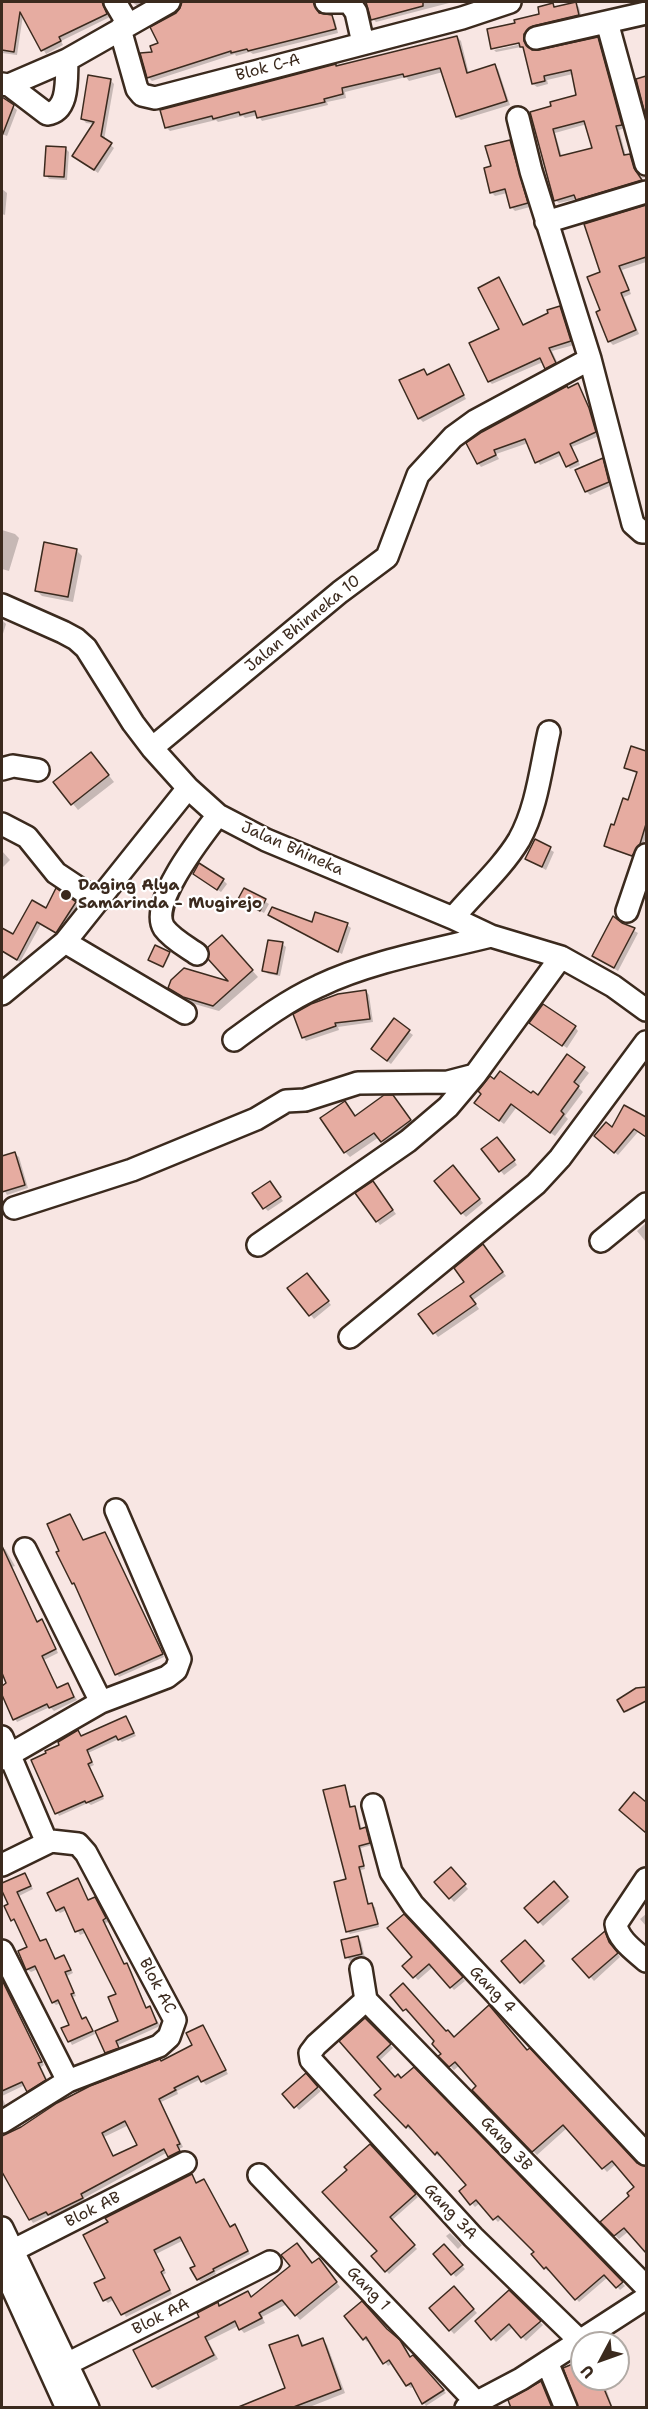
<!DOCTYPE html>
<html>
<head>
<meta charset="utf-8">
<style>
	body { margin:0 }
	#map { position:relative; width:648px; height:2409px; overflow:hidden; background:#f8e6e3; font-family:"Shantell Sans",sans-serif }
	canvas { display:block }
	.frame { position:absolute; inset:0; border:3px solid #3b2a1e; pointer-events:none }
	.north { position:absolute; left:570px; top:2331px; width:60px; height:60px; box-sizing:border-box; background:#fff; border:2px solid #b1aaa5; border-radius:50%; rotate:229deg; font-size:16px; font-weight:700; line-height:24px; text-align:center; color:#3b2a1e }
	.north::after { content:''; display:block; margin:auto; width:21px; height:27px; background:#3b2a1e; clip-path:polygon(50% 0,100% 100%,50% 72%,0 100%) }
</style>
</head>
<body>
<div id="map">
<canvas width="648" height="2409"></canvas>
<div class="frame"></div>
<div class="north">U</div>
</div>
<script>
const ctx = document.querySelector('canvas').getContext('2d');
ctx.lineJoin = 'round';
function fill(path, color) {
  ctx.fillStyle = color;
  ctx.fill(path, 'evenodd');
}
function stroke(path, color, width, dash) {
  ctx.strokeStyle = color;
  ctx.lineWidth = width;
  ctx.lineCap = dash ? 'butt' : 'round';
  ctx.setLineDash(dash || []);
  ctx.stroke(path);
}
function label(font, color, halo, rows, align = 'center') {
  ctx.font = font + ' "Shantell Sans",sans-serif';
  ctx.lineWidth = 4.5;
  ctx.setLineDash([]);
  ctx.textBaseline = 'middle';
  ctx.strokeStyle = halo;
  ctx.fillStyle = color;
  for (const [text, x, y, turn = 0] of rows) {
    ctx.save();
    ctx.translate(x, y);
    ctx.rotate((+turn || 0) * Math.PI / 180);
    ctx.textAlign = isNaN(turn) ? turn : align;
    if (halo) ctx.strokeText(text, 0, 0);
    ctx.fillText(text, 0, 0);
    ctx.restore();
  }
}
const shadow = new Path2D(`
	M 2,2 L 106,2 L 105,7 L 110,17 L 61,41 L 63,45 L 46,54 L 23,15 L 17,55 L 2,53 Z
	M 132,2 L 154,2 L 140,8 Z
	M 183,2 L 315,2 L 318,14 L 331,16 L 335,20 L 338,33 L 253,54 L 250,52 L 236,56 L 235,54 L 152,81 L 149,78 L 142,54 L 154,53 L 161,44 L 152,28 L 181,10 Z
	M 377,2 L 453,2 L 376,22 L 373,19 L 368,4 Z
	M 575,4 L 579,7 L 582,19 L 536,29 L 527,38 L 527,47 L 531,51 L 538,52 L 597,39 L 601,42 L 625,128 L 619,130 L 626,156 L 630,156 L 633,159 L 640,176 L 646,178 L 636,177 L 635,179 L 646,183 L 581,203 L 577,199 L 559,203 L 555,200 L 532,113 L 553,107 L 552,103 L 578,96 L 573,74 L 547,80 L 548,84 L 537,87 L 533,84 L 526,50 L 521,47 L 496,52 L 494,50 L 527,43 L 526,40 L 493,47 L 493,49 L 489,30 L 516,24 L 516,21 L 541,15 L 539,8 L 553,5 L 556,8 ZM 587,124 L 594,149 L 562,157 L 555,133 Z
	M 457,37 L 461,41 L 469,74 L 494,66 L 498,69 L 510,105 L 461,120 L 457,117 L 443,72 L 409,81 L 406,77 L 345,92 L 346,98 L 327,102 L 328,105 L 262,121 L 258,115 L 245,118 L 243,116 L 218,122 L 216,120 L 170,131 L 166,127 L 337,67 Z
	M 110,80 L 114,84 L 104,140 L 114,148 L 98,173 L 78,159 L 94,124 L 86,123 L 83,119 Z
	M 2,98 L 17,110 L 7,136 L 2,134 Z
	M 510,141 L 513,145 L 530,207 L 515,211 L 511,207 L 507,193 L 495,196 L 491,192 L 493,167 Z
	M 66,149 L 69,152 L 67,180 L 49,179 L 46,175 Z
	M 2,189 L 7,193 L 5,215 L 2,214 Z
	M 646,207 L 646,262 L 622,270 L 631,294 L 624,297 L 639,334 L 613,345 L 609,341 L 602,311 L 602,273 L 586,225 Z
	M 499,279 L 524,326 L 560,308 L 563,311 L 574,345 L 552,351 L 559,366 L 550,371 L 543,362 L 492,384 L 489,381 L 501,330 Z
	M 448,366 L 466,399 L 423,422 L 419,418 L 423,370 L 428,376 Z
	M 578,385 L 592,413 L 599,436 L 572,447 L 580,465 L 570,469 L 562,455 L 540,465 L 528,443 L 496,454 L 499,459 L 481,467 L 478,463 L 468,444 Z
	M 602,460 L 606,463 L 612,485 L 590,495 L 586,491 Z
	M 2,530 L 15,534 L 19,538 L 9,571 L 2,569 Z
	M 76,550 L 82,556 L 73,602 L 42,596 L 36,590 Z
	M 2,620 L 6,624 L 2,637 Z
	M 632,748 L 646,753 L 646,838 L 636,858 L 609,849 L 605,846 L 629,802 L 638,774 L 625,768 Z
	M 96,759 L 114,782 L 78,810 L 55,782 Z
	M 535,841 L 554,852 L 546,870 L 527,859 Z
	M 2,851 L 10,860 L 2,868 Z
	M 194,874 L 223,880 L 227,884 L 221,892 Z
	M 56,890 L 78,906 L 60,935 L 41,924 L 20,962 L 2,951 L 2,930 L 14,936 L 46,910 Z
	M 245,890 L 269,904 L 264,913 L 240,899 Z
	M 270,915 L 313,924 L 347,925 L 351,928 L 342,954 Z
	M 622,924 L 638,933 L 618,971 L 594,956 Z
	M 227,942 L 258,977 L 219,1011 L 191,1003 L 170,988 L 233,984 Z
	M 282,944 L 286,947 L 280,976 L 268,974 L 264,970 Z
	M 169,954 L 170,955 L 164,967 L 151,961 Z
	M 366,991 L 369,995 L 373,1022 L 338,1027 L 339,1030 L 306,1041 L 303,1037 Z
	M 394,1021 L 413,1035 L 391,1064 L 377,1053 Z
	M 534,1026 L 575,1027 L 578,1031 L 567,1048 Z
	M 568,1056 L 589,1073 L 578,1087 L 583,1092 L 565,1116 L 568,1119 L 555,1136 L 516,1108 L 504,1124 L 481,1107 L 531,1095 L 539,1097 Z
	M 397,1102 L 414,1126 L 387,1146 L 379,1137 L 350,1157 L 345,1152 L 356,1118 Z
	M 624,1107 L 646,1119 L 646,1137 L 638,1132 L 618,1155 L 599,1139 L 612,1129 Z
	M 501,1142 L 517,1165 L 504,1175 L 483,1149 Z
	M 15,1154 L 19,1157 L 28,1188 L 7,1195 L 2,1186 L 2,1158 Z
	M 457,1171 L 483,1203 L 466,1217 L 462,1213 Z
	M 273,1187 L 283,1201 L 268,1211 L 265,1208 Z
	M 376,1187 L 396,1214 L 380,1225 L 377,1221 Z
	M 646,1223 L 646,1242 L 637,1231 Z
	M 487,1249 L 506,1276 L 473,1300 L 479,1309 L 438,1337 L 420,1314 L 466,1282 Z
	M 310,1278 L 331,1305 L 314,1319 L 289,1288 Z
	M 70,1515 L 84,1541 L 107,1536 L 164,1657 L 119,1677 L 117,1674 L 77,1586 L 73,1583 L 61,1551 Z
	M 5,1549 L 15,1566 L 12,1567 L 38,1623 L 42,1621 L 45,1624 L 58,1653 L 44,1660 L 58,1689 L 67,1684 L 77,1700 L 54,1711 L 50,1707 L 17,1722 L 2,1691 L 2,1687 L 8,1684 L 2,1670 L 2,1550 Z
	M 646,1688 L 646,1702 L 627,1712 L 625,1711 L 637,1690 Z
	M 126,1718 L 136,1736 L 122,1742 L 119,1739 L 88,1753 L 94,1765 L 90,1767 L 104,1799 L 91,1805 L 88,1803 L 59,1816 L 33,1761 Z
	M 344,1787 L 347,1790 L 351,1808 L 354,1808 L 357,1810 L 362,1830 L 365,1829 L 368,1832 L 372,1845 L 361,1848 L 365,1869 L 361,1870 L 369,1905 L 375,1907 L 379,1927 L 350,1934 L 347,1931 L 348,1880 Z
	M 451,1869 L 468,1889 L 454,1902 L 436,1882 Z
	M 25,1874 L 33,1889 L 19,1896 L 41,1942 L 45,1941 L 49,1944 L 56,1961 L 64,1957 L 67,1960 L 73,1973 L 67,1976 L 76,1996 L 73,1997 L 83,2020 L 86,2019 L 89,2022 L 95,2034 L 72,2045 L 63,2029 L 71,2025 L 61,2003 L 56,2005 L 53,2002 L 38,1969 L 31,1972 L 27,1969 L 29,1948 L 17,1922 L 12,1920 L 10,1905 L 2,1887 L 2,1885 Z
	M 78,1880 L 89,1901 L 95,1899 L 98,1902 L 109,1922 L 105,1923 L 125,1965 L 130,1968 L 147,2009 L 149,2008 L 153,2012 L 160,2026 L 118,2045 L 121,2051 L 110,2056 L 106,2052 L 120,2022 L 118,1995 L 87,1932 L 80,1935 L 67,1910 L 60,1913 L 57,1910 Z
	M 554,1883 L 570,1901 L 543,1926 L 527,1908 Z
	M 646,1914 L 646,1926 L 640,1919 Z
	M 404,1916 L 465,1981 L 454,1990 L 433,1967 L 418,1980 L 405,1966 L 414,1957 Z
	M 604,1933 L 620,1957 L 594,1981 L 575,1959 Z
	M 358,1938 L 361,1941 L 365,1958 L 350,1961 L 347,1957 Z
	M 525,1942 L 546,1966 L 524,1985 L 503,1961 Z
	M 6,1990 L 44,2065 L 41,2067 L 49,2083 L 31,2094 L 25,2085 L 2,2096 L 2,1992 Z
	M 392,1995 L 455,2039 L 528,2052 L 636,2164 L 646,2167 L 646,2251 L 629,2231 L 619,2239 L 602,2222 L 631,2196 L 636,2187 L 616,2164 L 607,2172 L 567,2128 L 537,2155 L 474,2090 L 478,2086 L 460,2065 L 454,2070 L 441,2056 L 443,2054 L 437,2041 L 410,2012 L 408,2013 Z
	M 365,2020 L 393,2048 L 379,2061 L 395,2079 L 401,2080 L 414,2069 L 625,2286 L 620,2290 L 608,2277 L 579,2302 L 550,2269 L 548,2271 L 545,2268 L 533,2255 L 536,2252 L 502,2218 L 498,2222 L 480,2203 L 475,2207 L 461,2191 L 468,2185 L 441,2154 L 439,2157 L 412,2127 L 410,2130 L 376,2095 L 383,2089 Z
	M 203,2027 L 228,2074 L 206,2085 L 201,2079 L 177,2091 L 178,2094 L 161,2102 L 183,2147 L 179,2149 L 183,2155 L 173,2160 L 168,2152 L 84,2198 L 86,2201 L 52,2217 L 50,2215 L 33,2223 L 16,2198 L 2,2170 L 2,2138 L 194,2046 ZM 129,2125 L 139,2145 L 114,2157 L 104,2137 Z
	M 306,2076 L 321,2091 L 299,2110 L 285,2094 Z
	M 2,2097 L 7,2109 L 2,2111 Z
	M 370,2146 L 418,2197 L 391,2221 L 417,2249 L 389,2274 L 373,2256 L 379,2251 L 349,2170 Z
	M 191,2175 L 197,2184 L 204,2181 L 207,2184 L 231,2228 L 237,2229 L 250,2254 L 215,2272 L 216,2274 L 201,2282 L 198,2279 L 197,2266 L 184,2240 L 156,2254 L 166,2273 L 163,2275 L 172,2294 L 126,2317 L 115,2299 L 108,2303 L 105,2300 L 107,2278 Z
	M 450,2233 L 462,2245 L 458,2249 L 446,2236 Z
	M 444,2246 L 465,2269 L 456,2277 L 435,2255 Z
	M 323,2264 L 340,2287 L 300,2320 L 287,2304 L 262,2317 L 265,2323 L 244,2333 L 238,2326 L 208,2341 L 218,2359 L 158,2390 L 153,2386 L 201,2318 L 218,2304 L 220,2307 L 247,2293 L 252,2298 Z
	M 454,2288 L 477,2313 L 454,2334 L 431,2309 Z
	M 509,2292 L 543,2325 L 526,2341 L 513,2327 L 496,2342 L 477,2321 Z
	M 346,2316 L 402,2346 L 411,2358 L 413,2357 L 446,2393 L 426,2406 L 414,2386 L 411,2388 L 407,2385 L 393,2363 L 388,2366 L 369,2340 L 367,2342 Z
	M 298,2336 L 305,2347 L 323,2340 L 327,2345 L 345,2393 L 307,2408 L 234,2408 L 287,2389 Z
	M 582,2362 L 582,2379 L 610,2379 L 612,2383 L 605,2386 L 613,2408 L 594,2408 L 574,2365 Z
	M 541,2383 L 545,2387 L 553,2408 L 512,2408 Z`);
const building = new Path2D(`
	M 2,2 L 102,2 L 107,14 L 59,37 L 61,41 L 41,51 L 20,12 L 14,52 L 2,50 Z
	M 182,2 L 313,2 L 319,13 L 332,15 L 336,29 L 248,51 L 247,49 L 231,53 L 231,51 L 147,78 L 140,53 L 152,52 L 150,46 L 158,43 L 150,27 L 176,13 L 180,8 Z
	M 366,2 L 423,2 L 423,6 L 371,20 Z
	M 576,2 L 579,15 L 533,26 L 524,34 L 524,41 L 532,50 L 538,50 L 598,37 L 622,125 L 616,126 L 624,155 L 630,154 L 634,168 L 642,180 L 576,200 L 574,195 L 554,201 L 530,112 L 551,106 L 550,102 L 576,95 L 571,70 L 544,76 L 545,81 L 532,84 L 523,47 L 520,47 L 519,43 L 491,49 L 487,29 L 515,23 L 514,20 L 539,14 L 538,7 L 553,3 L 554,7 ZM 584,121 L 592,148 L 560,156 L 553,129 Z
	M 457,36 L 467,73 L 495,64 L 507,101 L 456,117 L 440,68 L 404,77 L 403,74 L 342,88 L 343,94 L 324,99 L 325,102 L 257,118 L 255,111 L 240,115 L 239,112 L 213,119 L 212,116 L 165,128 L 160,110 L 336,64 L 336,66 Z
	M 88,75 L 111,79 L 101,136 L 112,143 L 94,170 L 72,156 L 94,122 L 81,119 Z
	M 646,76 L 646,118 L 636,79 Z
	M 2,97 L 14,105 L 2,136 Z
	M 510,140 L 528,203 L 510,208 L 505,189 L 490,193 L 484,168 L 491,166 L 485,146 Z
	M 46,146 L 66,147 L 64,177 L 44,176 Z
	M 646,205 L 646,257 L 619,266 L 629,290 L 621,293 L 636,330 L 608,342 L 596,312 L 600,310 L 587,277 L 600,272 L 584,224 Z
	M 499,277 L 523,325 L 548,313 L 547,310 L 560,306 L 571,341 L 549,348 L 556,363 L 545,369 L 540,358 L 488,382 L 469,343 L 499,329 L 478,288 Z
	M 449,364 L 464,395 L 418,419 L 399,380 L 424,369 L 427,375 Z
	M 578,383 L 589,408 L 596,432 L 570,444 L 578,461 L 566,467 L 559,452 L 535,463 L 525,439 L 494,450 L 496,455 L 477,464 L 466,443 L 482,432 L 567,386 L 568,388 Z
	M 603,458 L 609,482 L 585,492 L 575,470 Z
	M 44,542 L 77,549 L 68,597 L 35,591 Z
	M 631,746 L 646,751 L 646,824 L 640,844 L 632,856 L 604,846 L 611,824 L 614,825 L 623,798 L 628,800 L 637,772 L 624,768 Z
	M 91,752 L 109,775 L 71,805 L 53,782 Z
	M 535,839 L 551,847 L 542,867 L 525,859 Z
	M 199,863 L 224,879 L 217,890 L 193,874 Z
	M 56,888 L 76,902 L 56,933 L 37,922 L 17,960 L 2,951 L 2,928 L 13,934 L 32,900 L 46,908 Z
	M 244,888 L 266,899 L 260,911 L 238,899 Z
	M 272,907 L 312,922 L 315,912 L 348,923 L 338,952 L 268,915 Z
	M 613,916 L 622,923 L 635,928 L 614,968 L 592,956 Z
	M 222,935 L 253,970 L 213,1006 L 183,997 L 168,988 L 171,980 L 184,968 L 228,981 L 208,959 L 208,947 Z
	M 268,940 L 283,942 L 277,974 L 262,971 Z
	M 155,945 L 170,952 L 163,967 L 148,960 Z
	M 366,990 L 370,1019 L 335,1023 L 336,1026 L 302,1038 L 293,1014 L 311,1004 L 338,994 Z
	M 543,1004 L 576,1026 L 562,1046 L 529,1023 Z
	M 394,1018 L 410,1030 L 387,1061 L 371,1049 Z
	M 567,1054 L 585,1067 L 574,1082 L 579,1086 L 561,1111 L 564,1114 L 550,1133 L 511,1104 L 499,1121 L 474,1103 L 481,1094 L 478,1091 L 490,1076 L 494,1079 L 500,1071 L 531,1093 L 533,1091 L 538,1095 Z
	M 384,1095 L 393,1095 L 411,1120 L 381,1142 L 374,1133 L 344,1153 L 320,1118 L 345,1101 L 355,1116 Z
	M 624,1105 L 646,1117 L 646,1137 L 634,1129 L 614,1153 L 594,1136 L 606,1122 L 612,1127 Z
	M 497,1137 L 515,1160 L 499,1172 L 481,1149 Z
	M 15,1152 L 25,1185 L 2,1192 L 2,1156 Z
	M 453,1165 L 480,1199 L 461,1214 L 434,1181 Z
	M 270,1181 L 281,1197 L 263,1209 L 252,1193 Z
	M 373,1181 L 393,1210 L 376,1222 L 355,1193 Z
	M 483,1244 L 503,1272 L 470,1296 L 476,1304 L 433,1334 L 418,1314 L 464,1282 L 454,1268 Z
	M 307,1273 L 329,1301 L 309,1316 L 287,1288 Z
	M 70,1514 L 83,1540 L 105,1532 L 163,1654 L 115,1675 L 74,1583 L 72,1584 L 56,1552 L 59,1551 L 47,1524 Z
	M 2,1546 L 37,1622 L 42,1619 L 56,1649 L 42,1656 L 57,1688 L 68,1683 L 74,1697 L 49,1708 L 47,1704 L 13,1720 L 2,1695 L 2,1686 L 6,1683 L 2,1673 Z
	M 646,1687 L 646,1701 L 624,1712 L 617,1700 L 636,1688 Z
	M 126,1716 L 134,1733 L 118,1740 L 116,1736 L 87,1750 L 92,1762 L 88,1764 L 103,1796 L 86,1803 L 85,1801 L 55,1814 L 31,1760 L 46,1753 L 45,1751 L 59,1745 L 58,1742 L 78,1730 L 81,1736 Z
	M 345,1785 L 350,1807 L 355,1806 L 360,1829 L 366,1827 L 370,1843 L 359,1846 L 364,1866 L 359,1867 L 368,1904 L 372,1903 L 378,1924 L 346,1932 L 334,1882 L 346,1879 L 323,1790 Z
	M 634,1792 L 646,1802 L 646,1833 L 619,1810 Z
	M 451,1867 L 466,1884 L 449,1899 L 434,1882 Z
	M 25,1873 L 31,1886 L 17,1892 L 40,1941 L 46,1939 L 55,1959 L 64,1955 L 71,1970 L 65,1972 L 74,1993 L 71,1994 L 82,2019 L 86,2017 L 93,2031 L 68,2042 L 61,2028 L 69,2025 L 58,2000 L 52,2003 L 35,1966 L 26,1970 L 18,1951 L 27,1947 L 14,1919 L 11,1921 L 4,1906 L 8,1904 L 2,1891 L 2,1883 Z
	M 78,1878 L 88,1900 L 95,1897 L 106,1918 L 103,1920 L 124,1964 L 127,1963 L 146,2008 L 150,2006 L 157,2023 L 116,2041 L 119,2048 L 105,2053 L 95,2031 L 118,2021 L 108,1997 L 116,1994 L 83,1929 L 75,1932 L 64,1907 L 56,1911 L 47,1893 Z
	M 554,1881 L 568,1897 L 538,1923 L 524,1908 Z
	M 404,1914 L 463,1977 L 450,1988 L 429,1964 L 413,1978 L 402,1966 L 412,1957 L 387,1928 Z
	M 605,1931 L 609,1942 L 618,1953 L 589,1978 L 572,1959 Z
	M 358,1936 L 362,1954 L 345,1958 L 341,1940 Z
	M 525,1940 L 544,1961 L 520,1983 L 501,1961 Z
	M 2,1980 L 42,2062 L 38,2063 L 46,2080 L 27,2092 L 22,2082 L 2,2091 Z
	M 403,1983 L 446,2031 L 448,2030 L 454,2037 L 489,2005 L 527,2050 L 530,2048 L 637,2163 L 646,2166 L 646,2253 L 624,2228 L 614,2236 L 600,2222 L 629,2196 L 627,2193 L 634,2187 L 612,2161 L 602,2169 L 563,2125 L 532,2152 L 472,2090 L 476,2086 L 455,2062 L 449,2067 L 438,2056 L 441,2054 L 432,2044 L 434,2041 L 406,2009 L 403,2011 L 390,1995 Z
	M 365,2018 L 391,2044 L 377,2057 L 395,2077 L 398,2074 L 401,2078 L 414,2067 L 623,2282 L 616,2288 L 604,2275 L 575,2300 L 546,2267 L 544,2269 L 531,2254 L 534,2252 L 498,2216 L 493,2220 L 476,2200 L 470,2205 L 459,2191 L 466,2185 L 437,2152 L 435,2155 L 408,2125 L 406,2128 L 374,2095 L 381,2089 L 339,2041 Z
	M 203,2025 L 226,2070 L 201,2082 L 198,2076 L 174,2088 L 176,2090 L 159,2099 L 180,2144 L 177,2145 L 180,2151 L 168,2157 L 164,2149 L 81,2194 L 83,2198 L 48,2215 L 46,2212 L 29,2220 L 2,2172 L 2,2136 L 21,2127 L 57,2103 L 90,2086 L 160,2059 L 161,2061 L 192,2045 L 186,2033 ZM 125,2121 L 137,2145 L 113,2156 L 102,2133 Z
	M 306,2073 L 318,2087 L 294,2108 L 282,2094 Z
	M 370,2144 L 416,2194 L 390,2217 L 415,2245 L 385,2272 L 371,2256 L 377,2251 L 322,2192 L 347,2170 L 344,2167 Z
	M 192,2174 L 196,2183 L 204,2179 L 230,2227 L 235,2224 L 248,2251 L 213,2269 L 214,2271 L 197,2280 L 190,2268 L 195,2266 L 180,2237 L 154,2250 L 164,2270 L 161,2272 L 170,2290 L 121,2315 L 111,2297 L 103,2301 L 94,2283 L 105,2278 L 83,2235 L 108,2222 L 105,2218 Z
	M 297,2243 L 312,2263 L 319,2258 L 337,2282 L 295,2316 L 282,2300 L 259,2313 L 262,2318 L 239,2330 L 235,2321 L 205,2337 L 214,2355 L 152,2387 L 133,2350 L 199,2317 L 197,2313 L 218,2302 L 219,2306 L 248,2291 L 251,2297 L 290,2266 L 281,2255 Z
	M 444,2244 L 463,2265 L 451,2275 L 433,2254 Z
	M 454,2286 L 474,2309 L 449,2331 L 429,2308 Z
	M 509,2290 L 541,2321 L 521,2338 L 509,2324 L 491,2340 L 475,2321 Z
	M 362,2301 L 387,2329 L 400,2340 L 410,2357 L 413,2355 L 444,2390 L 422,2404 L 411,2383 L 406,2386 L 389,2360 L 383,2364 L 366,2337 L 363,2340 L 344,2316 Z
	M 298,2335 L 302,2346 L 323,2338 L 341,2389 L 291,2408 L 236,2408 L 285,2388 L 269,2345 Z
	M 582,2360 L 582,2379 L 600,2379 L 612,2408 L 578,2408 L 563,2368 Z
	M 541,2381 L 552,2408 L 511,2408 L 508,2400 Z`);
const minor = new Path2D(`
	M 115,2 L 128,24
	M 326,2 L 346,2
	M 349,2 L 356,12 L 363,43
	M 607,22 L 646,164
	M 120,29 L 137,89 L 142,95 L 155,98 L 462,18 L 510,2
	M 536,38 L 646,13
	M 2,84 L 9,85 L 47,114 C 70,111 66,77 67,60
	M 9,85 L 67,60 L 169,2
	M 518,118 L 531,171 L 590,359 L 633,524 L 642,532 L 646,532
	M 546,222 L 646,192
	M 2,605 L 63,632 L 76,639 L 86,648 L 133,723 L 152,748 L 188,788 L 218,815 L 266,840 L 453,918 L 491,936 L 561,957 L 613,986 L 646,1010
	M 152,748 L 340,592 L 387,557 L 418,475 L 453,437 L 475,421 L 590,359
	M 2,769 L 13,766 L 38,770
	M 2,824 L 27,837 L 56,873 L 98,901
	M 627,911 L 646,855
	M 453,918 C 474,893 503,867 519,840 C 537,808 541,767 549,732
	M 65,942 L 185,1013
	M 197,954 C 187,947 172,939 164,928 C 148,903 203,835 218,815
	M 2,994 L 65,942 L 188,788
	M 234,1040 C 261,1020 288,1000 319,986 C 371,961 435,950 491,936
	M 14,1208 L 132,1170 L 256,1119 L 286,1101 L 305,1100 L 358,1083 L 448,1082 L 475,1075
	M 601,1241 L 646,1204
	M 258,1245 L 408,1141 L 448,1107 L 475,1075 L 561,957
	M 350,1337 L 536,1184 L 560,1158 L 646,1042
	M 25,1549 L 101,1702
	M 2,1737 L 47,1843
	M 2,1759 L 101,1702 L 167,1677 L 176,1670 L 180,1659 L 116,1510
	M 373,1805 L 391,1872 L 413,1905 L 646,2154
	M 2,1865 L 51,1841 L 78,1844 L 86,1853 L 175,2020 L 169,2037 L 159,2046 L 68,2081 L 2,2122
	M 646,1879 L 616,1924 C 618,1940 635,1951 646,1961
	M 2,1951 L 68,2081
	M 361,1969 L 366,2000 L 316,2045 L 310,2053 L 311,2060 L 473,2237 L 580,2341
	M 366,2000 L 646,2287
	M 259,2175 L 477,2403
	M 2,2228 L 88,2408
	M 2,2256 L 185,2163
	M 2,2265 L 67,2408
	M 547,2362 L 566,2408
	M 51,2372 L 270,2262
	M 466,2408 L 521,2379 L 646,2298`);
const markers = [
	[66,895,6,"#3b2a1e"]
];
const streetNames = [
	["Blok C-A",268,68,-15],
	["Jalan Bhinneka 10",303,624,-39],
	["Jalan Bhineka",292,849,24],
	["Blok AC",157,1986,62],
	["Gang 4",492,1990,46],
	["Gang 3B",506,2144,47],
	["Blok AB",93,2210,-27],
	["Gang 3A",450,2212,47],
	["Gang 1",368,2289,46],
	["Blok AA",161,2317,-27]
];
const poiNames = [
	["Daging Alya",78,886],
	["Samarinda - Mugirejo",78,904]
];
fill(shadow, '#0003');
fill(building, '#e6aca1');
stroke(building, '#3b2a1e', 1.5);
stroke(minor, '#3b2a1e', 26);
stroke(minor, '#fff', 21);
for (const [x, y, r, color] of markers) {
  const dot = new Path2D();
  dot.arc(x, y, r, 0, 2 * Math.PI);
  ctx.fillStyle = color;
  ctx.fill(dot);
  stroke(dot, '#fff', 2);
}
label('16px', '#3b2a1e', '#fff', streetNames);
label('bold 16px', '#3b2a1e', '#fff', poiNames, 'left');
</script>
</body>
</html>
